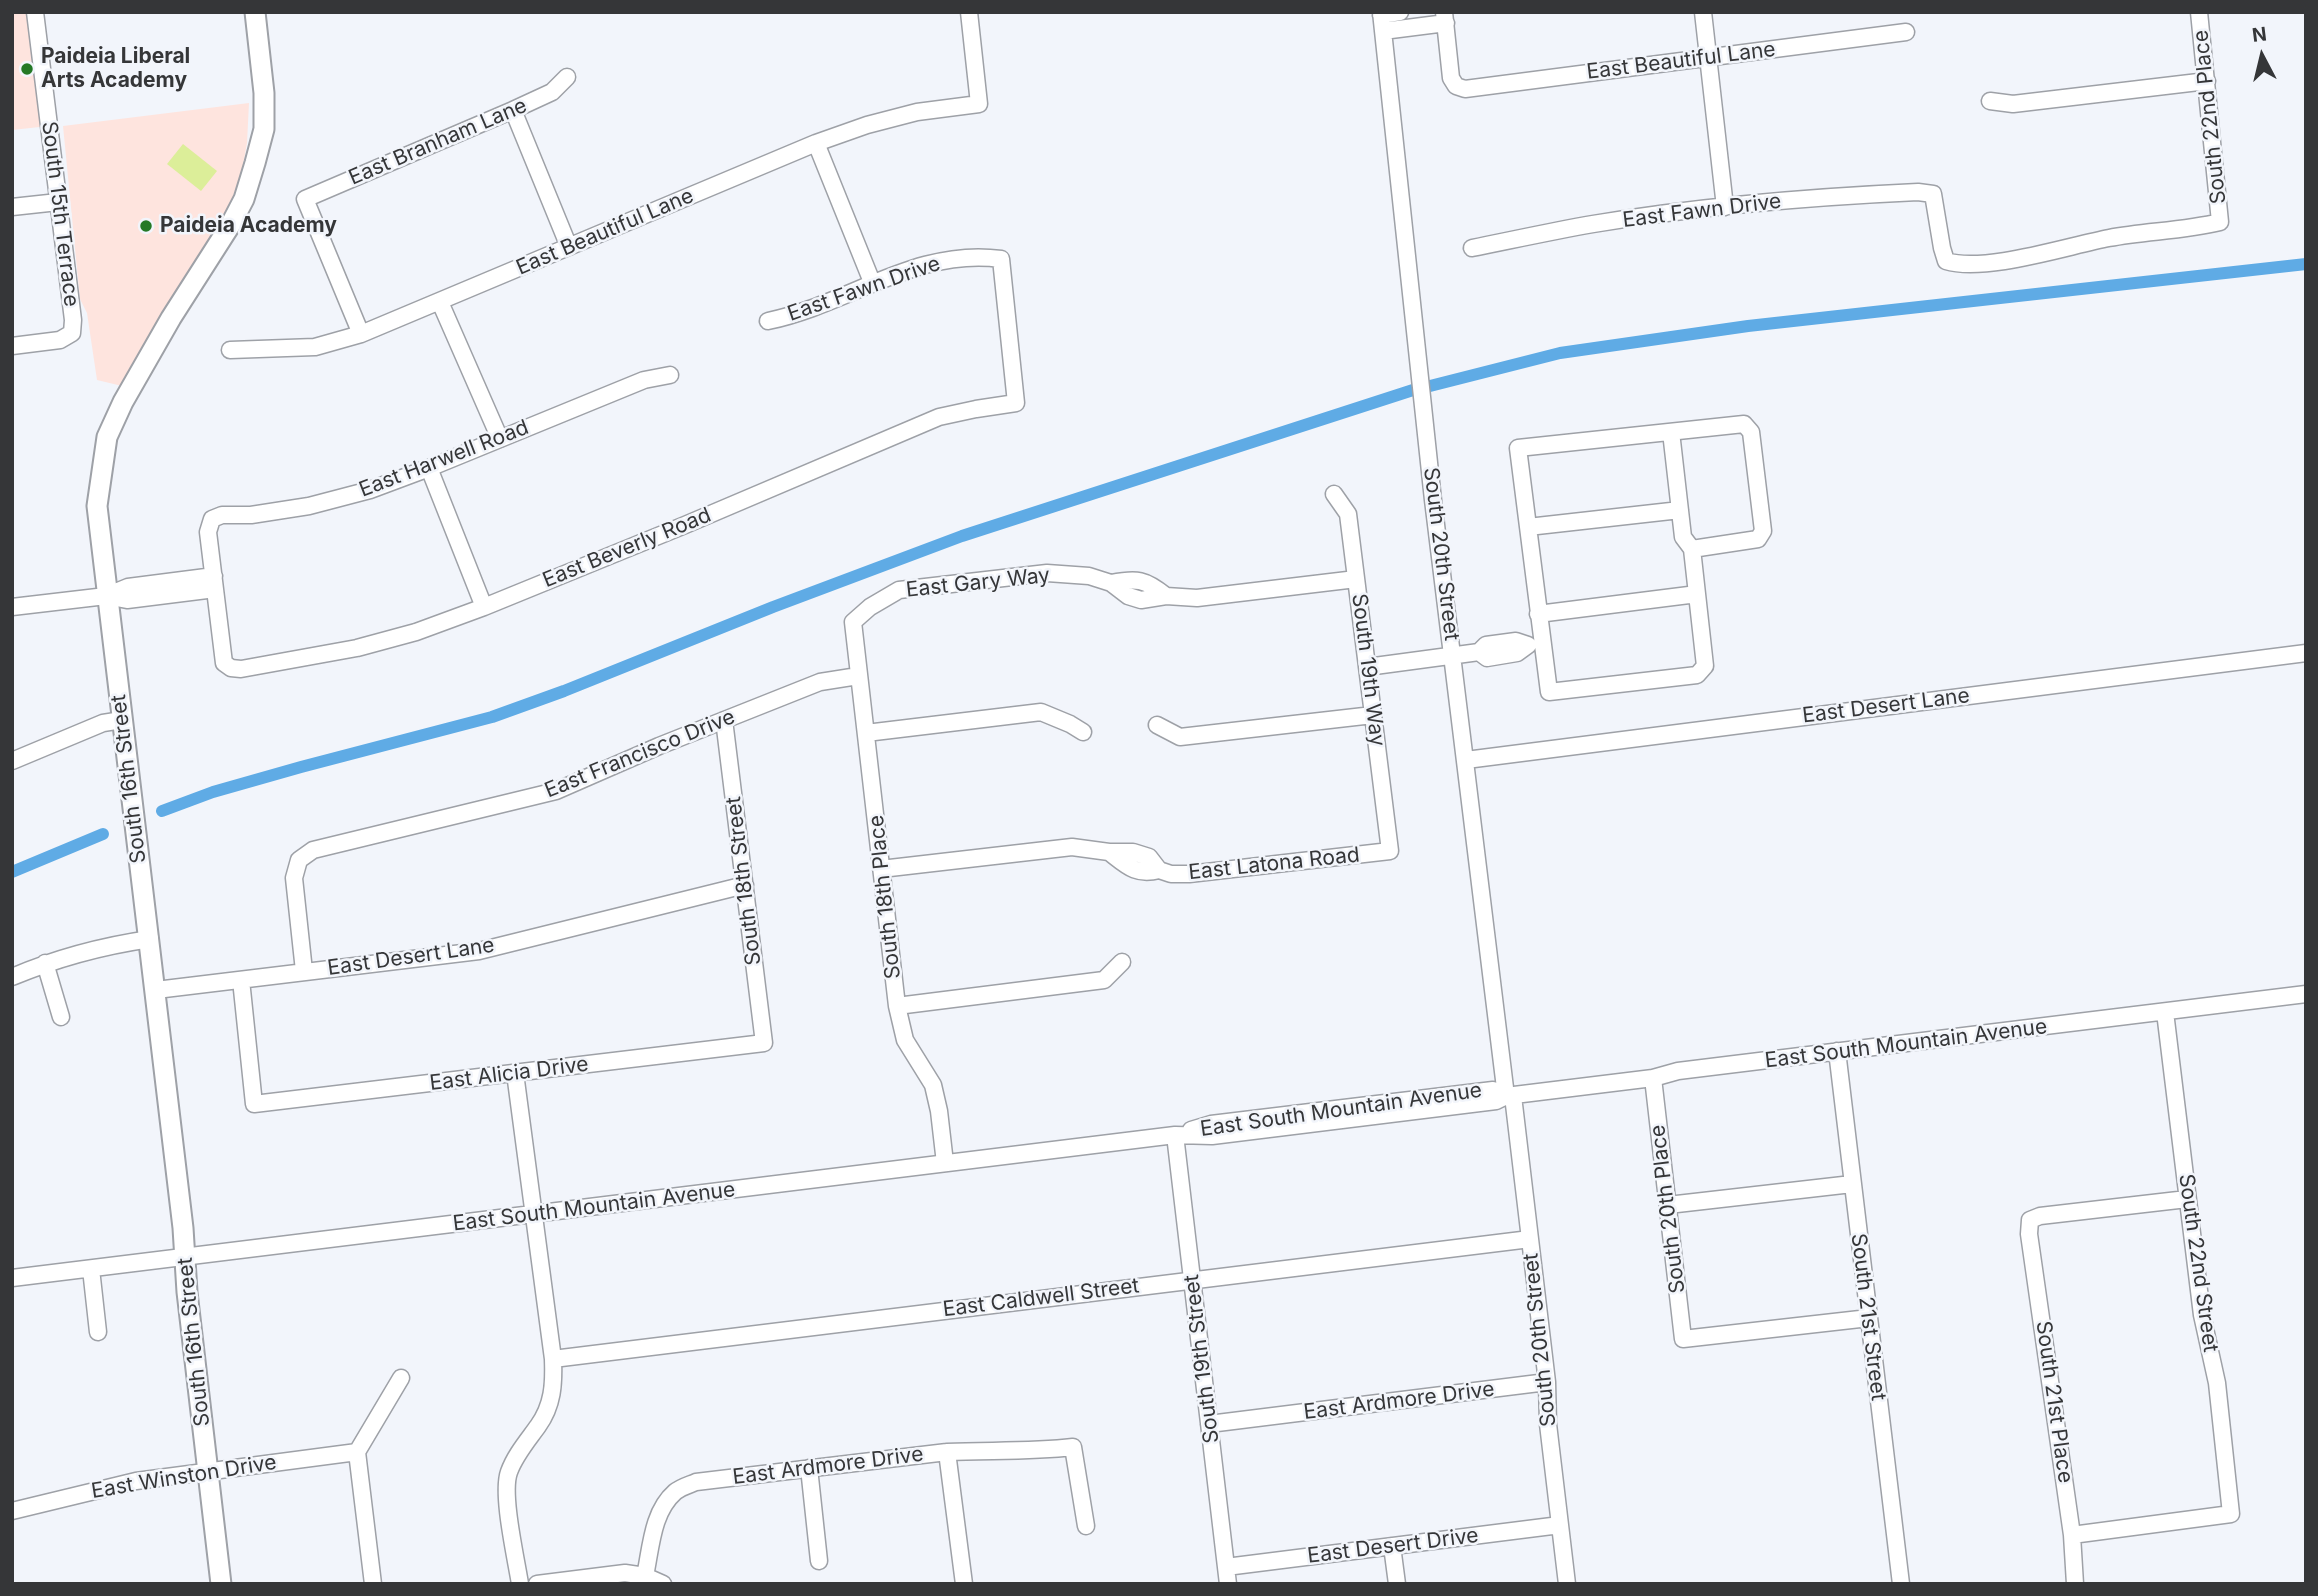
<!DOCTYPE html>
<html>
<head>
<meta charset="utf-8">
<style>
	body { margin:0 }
	#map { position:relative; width:2318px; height:1596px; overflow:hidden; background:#f2f5fb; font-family:Inter,sans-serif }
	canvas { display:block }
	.frame { position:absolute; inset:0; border:14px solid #353638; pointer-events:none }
	.north { position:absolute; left:2227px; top:21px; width:70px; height:70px; -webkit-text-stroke:5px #f2f5fb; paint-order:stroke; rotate:353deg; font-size:19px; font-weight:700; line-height:28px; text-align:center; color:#353638 }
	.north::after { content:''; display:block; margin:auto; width:24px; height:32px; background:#353638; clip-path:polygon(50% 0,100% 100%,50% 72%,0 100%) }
</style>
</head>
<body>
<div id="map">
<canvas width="2318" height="1596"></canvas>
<div class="frame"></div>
<div class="north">N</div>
</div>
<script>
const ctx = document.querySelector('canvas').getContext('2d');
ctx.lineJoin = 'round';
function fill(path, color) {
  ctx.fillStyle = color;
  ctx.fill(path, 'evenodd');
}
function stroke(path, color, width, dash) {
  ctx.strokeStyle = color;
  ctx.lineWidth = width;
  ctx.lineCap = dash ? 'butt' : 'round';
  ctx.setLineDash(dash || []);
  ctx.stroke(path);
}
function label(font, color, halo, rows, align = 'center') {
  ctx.font = font + ' Inter,sans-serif';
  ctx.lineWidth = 5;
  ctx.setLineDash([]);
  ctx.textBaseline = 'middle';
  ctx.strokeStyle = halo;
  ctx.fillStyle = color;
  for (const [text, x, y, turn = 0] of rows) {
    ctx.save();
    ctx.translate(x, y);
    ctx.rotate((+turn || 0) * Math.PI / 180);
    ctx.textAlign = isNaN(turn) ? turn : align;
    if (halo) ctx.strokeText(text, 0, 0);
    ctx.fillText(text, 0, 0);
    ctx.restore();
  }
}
const education = new Path2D(`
	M 12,12 L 35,12 L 49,126 L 12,130 Z
	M 249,103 L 247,143 L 242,171 L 229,208 L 122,386 L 97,380 L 87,313 L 80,299 L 63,126 Z`);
const green = new Path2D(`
	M 183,144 L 217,171 L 201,191 L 167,164 Z`);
const canal = new Path2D(`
	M 1430,386 L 1560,353 L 1748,326 L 2306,264
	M 162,811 L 213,792 L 301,767 L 492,717 L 564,691 L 773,607 L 962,536 L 1413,390
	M 12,872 L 103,834`);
const minor = new Path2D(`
	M 1381,12 L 1433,500 L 1506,1096
	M 1444,12 L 1451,78 L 1456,86 L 1465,89 L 1906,32
	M 1703,12 L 1725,207
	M 1381,15 L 1400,12
	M 1383,31 L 1446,23
	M 1990,101 L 2013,104 L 2207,81
	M 513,110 L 569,247
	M 816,143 L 872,282
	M 12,207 L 58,202
	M 1472,248 C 1512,240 1553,231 1593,224 C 1700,206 1809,197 1918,192 L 1933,194 L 1942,248 L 1946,261 C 1985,273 2067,246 2109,238 C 2146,231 2183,231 2220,222 L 2199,12
	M 440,302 L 500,439
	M 361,334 L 305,199 L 513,110 L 552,92 L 567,77
	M 12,346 L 60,340 L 72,333 L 73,320 L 35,12
	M 230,350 L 315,347 L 361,334 L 816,143 L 867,125 L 917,112 L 979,104 L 969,12
	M 670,375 L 644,380 L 429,468 L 370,490 L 309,506 L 251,515 L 222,515 L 212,519 L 208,532 L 224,663 L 231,668 L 241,669 L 357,648 L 416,632 L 484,607 L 685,525 L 939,417 L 976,409 L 1016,403 L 1001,259 C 917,247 847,305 768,321
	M 1671,432 L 1683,537 L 1692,549 L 1705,666 L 1697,675 L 1549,692 L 1518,448 L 1744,424 L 1751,432 L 1763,531 L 1758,539 L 1692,549
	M 429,468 L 484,607
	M 1528,527 L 1680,510
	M 1111,583 C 1137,578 1145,579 1166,596
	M 106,596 L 127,600 L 215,589
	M 12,607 L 106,596 L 128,587 L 214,576
	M 1538,614 L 1697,594
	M 1367,667 L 1479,652 L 1486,645 L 1516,641 L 1528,645 L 1517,653 L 1487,658 L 1479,652
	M 1157,725 L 1180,737 L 1373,715
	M 866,733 L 1041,712 L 1070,724 L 1083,732
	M 1466,760 L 2306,653
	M 12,761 L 103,723 L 122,720
	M 1109,852 C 1127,866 1136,876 1159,870
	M 881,869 L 1072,847 L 1109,852 L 1133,852 L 1149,857 L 1159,870 L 1171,874 L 1189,874 L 1390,851 L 1348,514 L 1334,494
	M 45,963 L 61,1017
	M 304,971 L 294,878 L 299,860 L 313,850 L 556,791 L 659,746 L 820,682 L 858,676
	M 12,977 C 57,958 102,946 150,939
	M 241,980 L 254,1104 L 764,1043 L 724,720
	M 156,990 L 479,951 L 745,885
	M 897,1006 L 1104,980 L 1122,962
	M 1837,1051 L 1901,1584
	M 515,1073 L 553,1359 C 554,1384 553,1405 538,1426 C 528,1440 515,1455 509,1472 C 501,1494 516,1558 520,1584
	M 1653,1078 L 1683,1339 L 1869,1318
	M 1513,1096 L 1547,1382 L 1548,1424 L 1567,1584
	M 1191,1130 L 1211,1124 L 1493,1090 L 1506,1096
	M 1175,1135 L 1228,1584
	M 945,1163 L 939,1111 L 933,1085 L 905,1040 L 897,1006 L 853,622 L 870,607 L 899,590 L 1047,573 L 1089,576 L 1111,583 L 1128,596 L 1141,600 L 1166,596 L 1197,598 L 1356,579
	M 1668,1205 L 1852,1184
	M 91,1269 L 98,1332
	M 12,1278 L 1175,1135 L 1212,1136 L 1496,1101 L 1506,1096 L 1653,1078 L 1678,1071 L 2306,994
	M 553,1359 L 1530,1239
	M 1209,1424 L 1547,1382
	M 947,1452 L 964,1584
	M 809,1468 L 819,1561
	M 12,1511 L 136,1481 L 357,1452
	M 2072,1535 L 2231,1514 L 2217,1383 L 2202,1315 L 2165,1012
	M 1392,1546 L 1397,1584
	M 1226,1567 L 1560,1525
	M 645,1576 C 651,1548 652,1512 675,1492 C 681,1487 689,1485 696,1482 L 947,1452 C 990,1450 1030,1452 1073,1447 L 1086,1526
	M 373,1584 L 357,1452 L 401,1378
	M 537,1584 L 625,1573 L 645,1576 L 663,1584
	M 2075,1584 L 2072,1535 L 2029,1234 L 2030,1220 L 2040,1216 L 2187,1199`);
const major = new Path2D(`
	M 221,1584 L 187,1292 L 183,1228 L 97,506 L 107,437 L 123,402 L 171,318 L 231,224 L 244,199 L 255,163 L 264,129 L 264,93 L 255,12`);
const markers = [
	[27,69,7,"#247925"],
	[146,226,7,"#247925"]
];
const poiNames = [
	["Paideia Liberal",41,57],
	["Arts Academy",41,81],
	["Paideia Academy",160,226]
];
const streetNames = [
	["East Beautiful Lane",1681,61,-7],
	["South 22nd Place",2210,117,-96],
	["East Branham Lane",438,142,-23],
	["East Fawn Drive",1702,211,-7],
	["South 15th Terrace",60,214,83],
	["East Beautiful Lane",605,232,-23],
	["East Fawn Drive",864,289,-19],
	["East Harwell Road",444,459,-21],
	["East Beverly Road",627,548,-22],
	["South 20th Street",1441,554,83],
	["East Gary Way",978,583,-6],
	["South 19th Way",1368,670,83],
	["East Desert Lane",1886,706,-7],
	["East Francisco Drive",640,754,-22],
	["South 16th Street",129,779,-97],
	["East Latona Road",1274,864,-6],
	["South 18th Street",744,881,-97],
	["South 18th Place",885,897,-96],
	["East Desert Lane",411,957,-8],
	["East South Mountain Avenue",1906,1044,-7],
	["East Alicia Drive",509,1074,-7],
	["East South Mountain Avenue",1341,1110,-8],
	["East South Mountain Avenue",594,1207,-7],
	["South 20th Place",1668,1209,-97],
	["South 22nd Street",2198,1263,82],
	["East Caldwell Street",1041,1298,-7],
	["South 21st Street",1868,1317,83],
	["South 20th Street",1540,1340,-96],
	["South 16th Street",194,1342,-96],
	["South 19th Street",1202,1359,-97],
	["East Ardmore Drive",1399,1401,-7],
	["South 21st Place",2054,1402,82],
	["East Ardmore Drive",828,1466,-7],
	["East Winston Drive",184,1477,-9],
	["East Desert Drive",1393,1546,-7]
];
fill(education, '#fee4de');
fill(green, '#dcee99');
stroke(canal, '#5fabe5', 12);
stroke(minor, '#9ea1a7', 19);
stroke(major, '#9ea1a7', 23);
stroke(minor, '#fff', 16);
stroke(major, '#fff', 19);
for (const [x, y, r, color] of markers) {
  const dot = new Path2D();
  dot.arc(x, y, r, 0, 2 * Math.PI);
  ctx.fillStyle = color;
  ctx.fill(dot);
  stroke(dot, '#f2f5fb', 2.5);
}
label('bold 21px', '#353638', '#f2f5fb', poiNames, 'left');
label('21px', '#353638', '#f2f5fb', streetNames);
</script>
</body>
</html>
